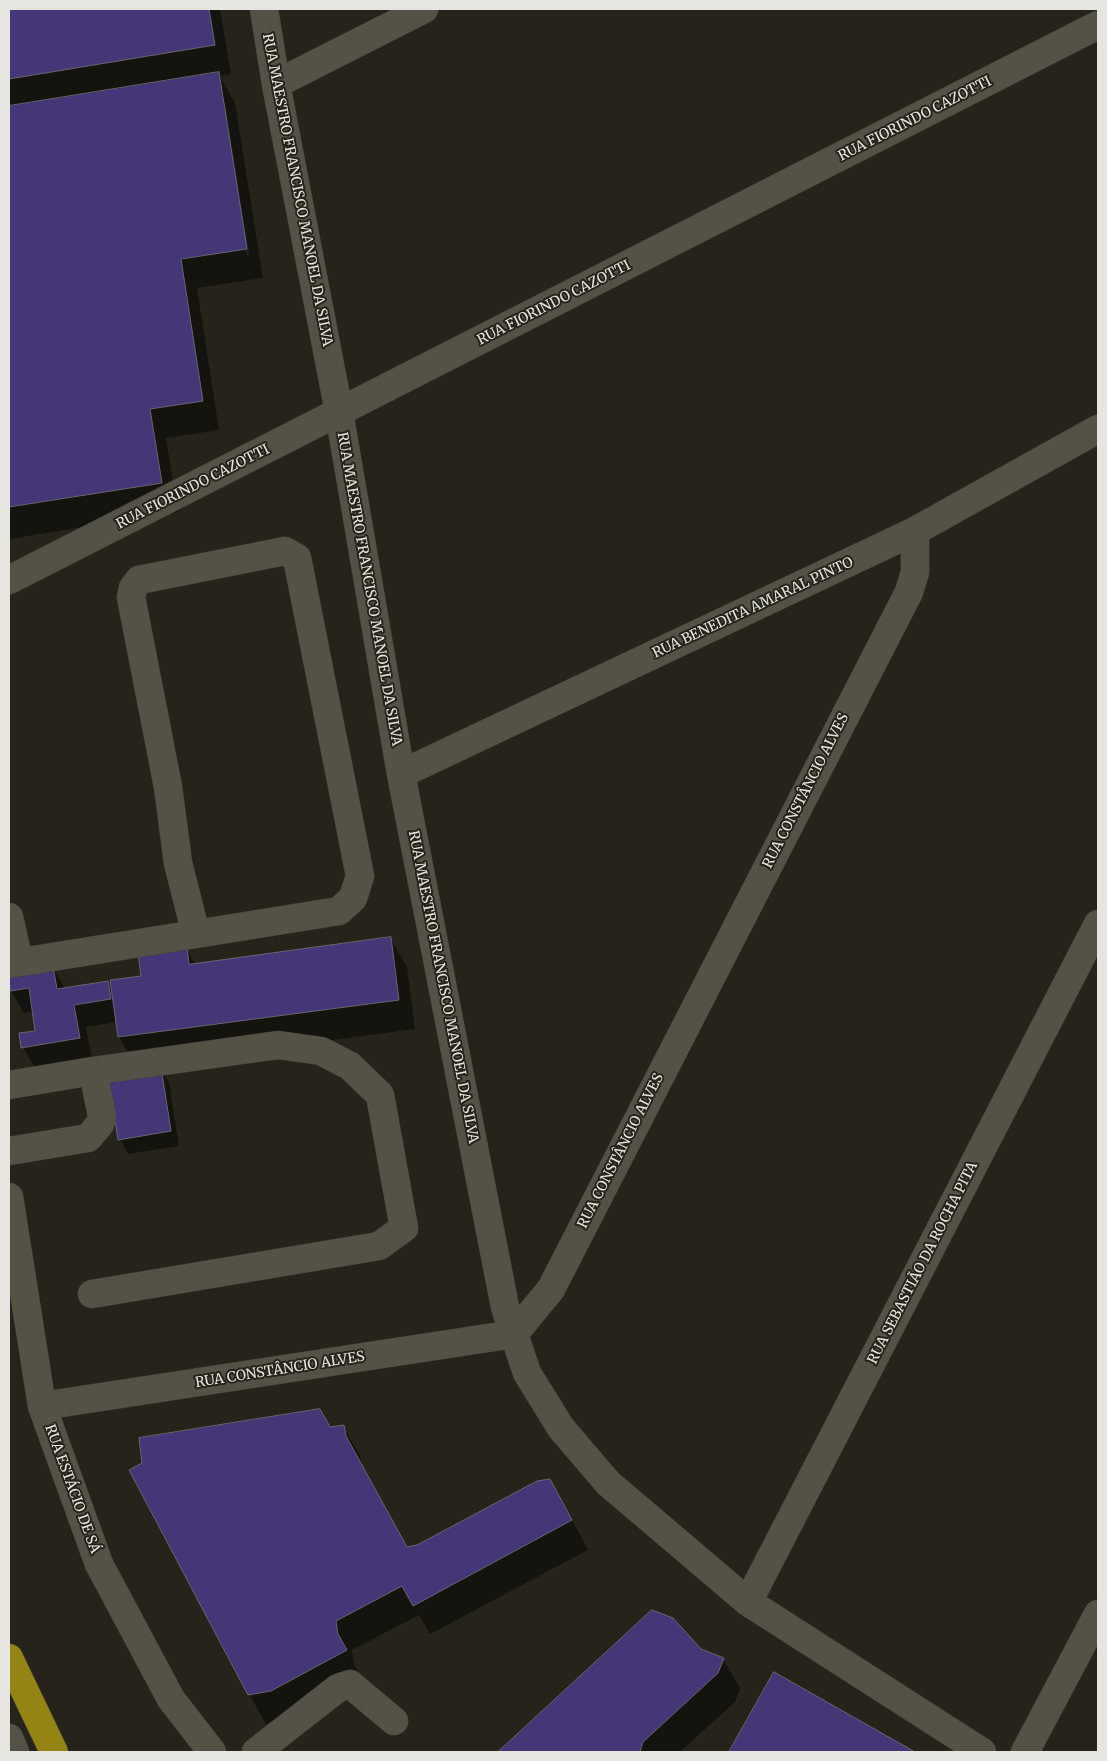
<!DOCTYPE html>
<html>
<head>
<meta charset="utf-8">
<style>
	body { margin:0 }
	#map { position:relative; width:1107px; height:1761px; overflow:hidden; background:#26241a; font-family:Merriweather,serif }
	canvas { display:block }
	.frame { position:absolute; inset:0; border:10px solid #e6e5df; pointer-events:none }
</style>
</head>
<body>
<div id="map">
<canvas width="1107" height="1761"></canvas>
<div class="frame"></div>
</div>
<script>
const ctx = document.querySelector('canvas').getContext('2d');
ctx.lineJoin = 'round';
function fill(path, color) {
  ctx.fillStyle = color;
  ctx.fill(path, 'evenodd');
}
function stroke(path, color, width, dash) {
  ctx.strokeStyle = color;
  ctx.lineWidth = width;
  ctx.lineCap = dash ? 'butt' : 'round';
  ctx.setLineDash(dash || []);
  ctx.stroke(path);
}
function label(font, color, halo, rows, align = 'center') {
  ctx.font = font + ' Merriweather,serif';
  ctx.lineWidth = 4;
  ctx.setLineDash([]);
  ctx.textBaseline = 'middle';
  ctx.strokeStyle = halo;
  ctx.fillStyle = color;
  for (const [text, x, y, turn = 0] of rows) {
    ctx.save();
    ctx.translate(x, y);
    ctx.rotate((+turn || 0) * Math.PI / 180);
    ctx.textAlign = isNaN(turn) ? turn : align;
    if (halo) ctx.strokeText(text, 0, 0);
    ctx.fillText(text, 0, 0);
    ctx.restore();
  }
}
const shadow = new Path2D(`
	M 9,9 L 220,9 L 231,74 L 220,76 L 235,103 L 263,278 L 197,288 L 219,430 L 166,438 L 178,512 L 9,539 ZM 223,103 L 225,103 L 249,255 L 247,255 Z
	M 390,938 L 407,967 L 415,1029 L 136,1066 L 119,1037 L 117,1022 L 86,1027 L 92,1061 L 36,1070 L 23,1047 L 37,1032 L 34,1012 L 24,1013 L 11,991 L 9,974 L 53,967 L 65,989 L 107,982 L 113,993 L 142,977 L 186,948 L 195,964 Z
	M 160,1068 L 169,1083 L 179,1146 L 128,1154 L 120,1139 Z
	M 343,1426 L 360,1456 L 362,1467 L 407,1549 L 567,1510 L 588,1550 L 430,1634 L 419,1615 L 352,1650 L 354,1664 L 363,1680 L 288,1720 L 266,1724 L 249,1694 L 330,1428 Z
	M 652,1612 L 701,1650 L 723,1659 L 740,1688 L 735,1702 L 680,1752 L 500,1752 Z
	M 775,1673 L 912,1752 L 730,1752 Z`);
const building = new Path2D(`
	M 9,9 L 209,9 L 215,45 L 9,79 Z
	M 219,72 L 247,249 L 181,259 L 203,401 L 150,409 L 162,483 L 9,507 L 9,106 Z
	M 391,937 L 399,1000 L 118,1037 L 110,980 L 141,976 L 138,953 L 187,947 L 189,964 Z
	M 53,966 L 57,989 L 108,981 L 111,999 L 74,1005 L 80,1038 L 21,1048 L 19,1033 L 35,1031 L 29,988 L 10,991 L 9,973 Z
	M 161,1067 L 171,1131 L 118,1140 L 108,1075 Z
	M 320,1409 L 330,1427 L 344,1425 L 346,1436 L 407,1547 L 417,1545 L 537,1481 L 550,1479 L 572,1520 L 413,1606 L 402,1586 L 336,1621 L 338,1634 L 347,1650 L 271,1691 L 248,1695 L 129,1470 L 142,1463 L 139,1438 Z
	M 652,1610 L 673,1618 L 701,1649 L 724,1658 L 718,1673 L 643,1742 L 640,1752 L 498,1752 Z
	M 774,1672 L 915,1752 L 729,1752 Z`);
const minor = new Path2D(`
	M 264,9 L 276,84 L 339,412 L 401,774 L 505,1307 L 527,1373 L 561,1428 L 608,1483 L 748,1602 L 982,1752
	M 276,84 L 424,9
	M 9,580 L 1098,25
	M 401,774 L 915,531 L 1098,429
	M 9,917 L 19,962
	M 9,964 L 339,911 L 353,898 L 360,876 L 297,558 L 285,551 L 139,580 L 133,588 L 131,597 L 168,787 L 178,863 L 196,934
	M 9,1085 L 93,1071 L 278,1045 L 321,1051 L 350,1066 L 380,1095 L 404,1228 L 379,1246 L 92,1294
	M 9,1151 L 88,1138 L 100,1124 L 102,1116 L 93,1071
	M 9,1197 L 42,1406 L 99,1564 L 171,1699 L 212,1752
	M 42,1406 L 514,1334 L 551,1289 L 909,592 L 915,572 L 915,531
	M 748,1602 L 1098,924
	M 9,1738 L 15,1752
	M 256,1752 L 338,1688 L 350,1684 L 394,1721
	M 1025,1752 L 1098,1614`);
const highway = new Path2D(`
	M 9,1658 L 54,1752`);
const streetNames = [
	["RUA FIORINDO CAZOTTI",915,119,-27],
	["RUA MAESTRO FRANCISCO MANOEL DA SILVA",297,190,79],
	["RUA FIORINDO CAZOTTI",554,303,-27],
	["RUA FIORINDO CAZOTTI",193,487,-27],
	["RUA MAESTRO FRANCISCO MANOEL DA SILVA",369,589,80],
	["RUA BENEDITA AMARAL PINTO",753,608,-25],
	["RUA CONSTÂNCIO ALVES",806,791,-63],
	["RUA MAESTRO FRANCISCO MANOEL DA SILVA",443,987,79],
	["RUA CONSTÂNCIO ALVES",621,1151,-63],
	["RUA SEBASTIÃO DA ROCHA PITA",923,1263,-63],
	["RUA CONSTÂNCIO ALVES",280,1370,-9],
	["RUA ESTÁCIO DE SÁ",72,1489,70]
];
fill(shadow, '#0007');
fill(building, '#443677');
stroke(building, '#676671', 1);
stroke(minor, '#434139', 29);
stroke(highway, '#434139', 29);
stroke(minor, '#545247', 28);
stroke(highway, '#938414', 28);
label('14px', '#e6e5df', '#26241a', streetNames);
</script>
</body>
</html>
